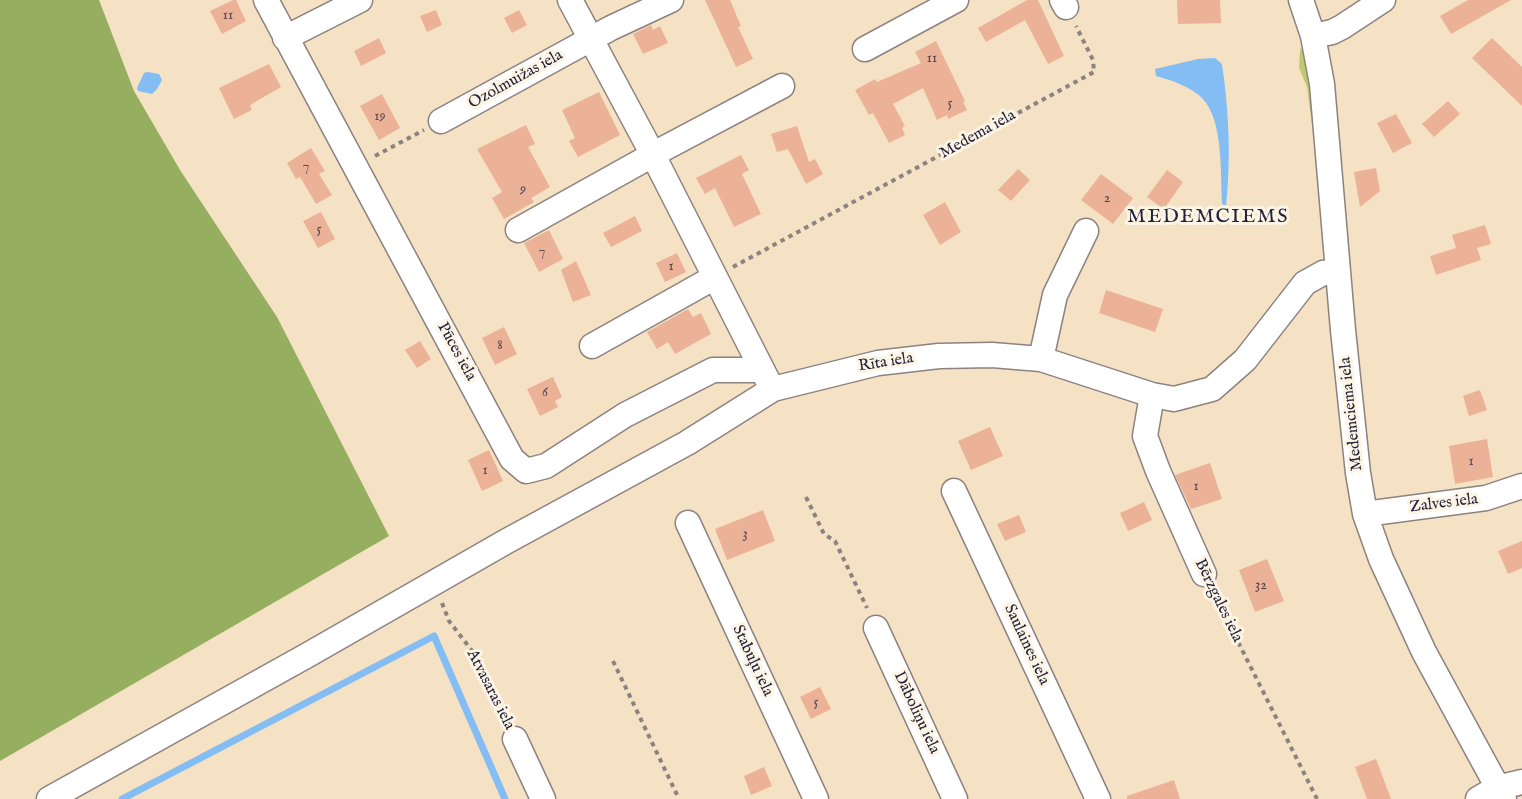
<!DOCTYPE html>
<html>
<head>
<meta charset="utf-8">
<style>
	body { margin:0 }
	canvas { display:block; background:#f5e1c4 }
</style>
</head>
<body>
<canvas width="1522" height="799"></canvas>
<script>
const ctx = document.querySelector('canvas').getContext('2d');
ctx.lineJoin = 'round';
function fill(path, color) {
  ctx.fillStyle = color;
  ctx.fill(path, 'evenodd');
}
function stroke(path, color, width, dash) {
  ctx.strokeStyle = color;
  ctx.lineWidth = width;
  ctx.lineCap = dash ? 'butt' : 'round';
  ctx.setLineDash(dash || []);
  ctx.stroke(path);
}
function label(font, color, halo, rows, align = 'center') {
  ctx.font = font + ' "IM FELL English",serif';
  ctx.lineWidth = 6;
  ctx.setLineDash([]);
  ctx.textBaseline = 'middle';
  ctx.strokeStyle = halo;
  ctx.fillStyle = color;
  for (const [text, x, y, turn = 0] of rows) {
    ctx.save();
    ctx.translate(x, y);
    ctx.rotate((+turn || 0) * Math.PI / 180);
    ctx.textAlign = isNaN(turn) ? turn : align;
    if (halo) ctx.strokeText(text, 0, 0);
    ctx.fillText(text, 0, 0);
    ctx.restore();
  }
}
const green = new Path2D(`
	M 1304,45 L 1316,123 L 1312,124 L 1307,87 L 1299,68 L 1300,50 Z`);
const forest = new Path2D(`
	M 0,0 L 99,0 L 134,91 L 180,170 L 277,317 L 389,536 L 0,761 Z`);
const water = new Path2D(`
	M 1215,58 L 1222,64 C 1229,111 1231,159 1226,206 L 1222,204 C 1220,175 1224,120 1202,98 C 1191,87 1171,80 1156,76 L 1155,69 L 1198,59 Z
	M 148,72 L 159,74 L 162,80 L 157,89 L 152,94 L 138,91 L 137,88 L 144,73 Z`);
const stream = new Path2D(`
	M 122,799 L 434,636 L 505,799`);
const building = new Path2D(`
	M 233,0 L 236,0 L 246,21 L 222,34 L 210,11 Z
	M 705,0 L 730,0 L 741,26 L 738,27 L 753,59 L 736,67 Z
	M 1027,0 L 1038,0 L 1064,56 L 1048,64 L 1025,20 L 986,42 L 978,28 Z
	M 1177,0 L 1220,0 L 1221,23 L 1178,24 Z
	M 1468,0 L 1511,0 L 1451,34 L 1440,16 Z
	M 436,10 L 442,25 L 427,32 L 420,16 Z
	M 519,10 L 527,25 L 512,33 L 504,18 Z
	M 651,25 L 653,30 L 660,26 L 668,43 L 643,54 L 633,34 Z
	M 379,38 L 386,53 L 361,66 L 354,51 Z
	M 1492,38 L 1522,67 L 1522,106 L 1472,58 Z
	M 936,41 L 965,101 L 963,102 L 967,110 L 948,119 L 947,115 L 937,120 L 923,88 L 893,104 L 905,126 L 902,128 L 905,135 L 889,143 L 873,113 L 869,115 L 855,90 L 875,79 L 877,82 L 921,63 L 915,52 Z
	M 269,64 L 281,87 L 250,105 L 252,110 L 234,119 L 219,88 Z
	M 599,92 L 620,135 L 578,157 L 569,141 L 575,138 L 562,110 Z
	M 382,94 L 400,128 L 379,140 L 360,106 Z
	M 1448,101 L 1460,114 L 1434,137 L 1422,124 Z
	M 1396,114 L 1412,143 L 1393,153 L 1377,123 Z
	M 526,125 L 535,144 L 528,147 L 550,187 L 531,198 L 534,202 L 504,219 L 492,198 L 502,192 L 477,149 Z
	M 797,126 L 809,162 L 815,159 L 823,174 L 806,184 L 788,149 L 777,152 L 771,134 Z
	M 311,148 L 325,171 L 319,174 L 332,195 L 316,204 L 300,177 L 296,179 L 287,163 Z
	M 741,155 L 749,170 L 742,174 L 761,214 L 734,227 L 715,188 L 705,194 L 696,178 Z
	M 1376,168 L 1380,191 L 1360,207 L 1354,172 Z
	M 1018,169 L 1030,180 L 1011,201 L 998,190 Z
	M 1167,170 L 1183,182 L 1164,209 L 1147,197 Z
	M 1101,174 L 1133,198 L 1113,224 L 1081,200 Z
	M 945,202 L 961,232 L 940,245 L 923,215 Z
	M 321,212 L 335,239 L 318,248 L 303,221 Z
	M 635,216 L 642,231 L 611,247 L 603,233 Z
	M 1485,225 L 1491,244 L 1477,248 L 1481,260 L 1436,275 L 1430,256 L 1456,248 L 1452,235 Z
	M 549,230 L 563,259 L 539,272 L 524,243 Z
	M 677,253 L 686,272 L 665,282 L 656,263 Z
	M 576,261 L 591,295 L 573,302 L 561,270 Z
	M 1106,290 L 1163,309 L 1155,332 L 1099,313 Z
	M 688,309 L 693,317 L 701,313 L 711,334 L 675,354 L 668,342 L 657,349 L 647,332 Z
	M 504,327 L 517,354 L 495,365 L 482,338 Z
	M 420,341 L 431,359 L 417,368 L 405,350 Z
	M 553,377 L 562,397 L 555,401 L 558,407 L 540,416 L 527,389 Z
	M 1480,390 L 1487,410 L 1469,416 L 1463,396 Z
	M 990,427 L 1003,456 L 971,470 L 958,441 Z
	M 1487,439 L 1493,477 L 1455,484 L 1449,446 Z
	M 489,450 L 503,481 L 482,491 L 468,460 Z
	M 1210,463 L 1222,499 L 1191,509 L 1175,475 Z
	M 1144,502 L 1152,520 L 1128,531 L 1120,513 Z
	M 763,510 L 775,541 L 727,560 L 715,529 Z
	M 1019,515 L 1026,532 L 1005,541 L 997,524 Z
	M 1522,541 L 1522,568 L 1508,574 L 1498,551 Z
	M 1267,559 L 1284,601 L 1255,612 L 1239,570 Z
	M 820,687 L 831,709 L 811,719 L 800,697 Z
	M 1376,759 L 1391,799 L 1367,799 L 1355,767 Z
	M 764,767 L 772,786 L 751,795 L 744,776 Z
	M 1174,780 L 1180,799 L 1127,799 L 1127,796 Z`);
const path = new Path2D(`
	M 375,156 L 424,130
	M 733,267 L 1094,72 L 1093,60 L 1076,26
	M 806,497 L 824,534 L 835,541 L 867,608
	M 1214,594 L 1317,799
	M 442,603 L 449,621 L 476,656 L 506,720
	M 613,661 L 679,799`);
const minor = new Path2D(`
	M 266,0 L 512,459 L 526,471 L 546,466 L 625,415 L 713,370 L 761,370
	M 570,0 L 653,155 L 768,381
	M 1062,0 L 1066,7
	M 1301,0 L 1313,36 L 1322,84 L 1343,330 L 1358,473 L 1365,514 L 1381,559 L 1424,652 L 1504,799
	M 1313,36 L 1332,32 L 1342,27 L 1383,0
	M 285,38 L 360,0
	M 865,49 L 956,0
	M 441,121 L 611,28 L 671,0
	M 518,230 L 665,148 L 782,86
	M 592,346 L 715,277
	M 1041,359 L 1055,295 L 1086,231
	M 1152,395 L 1145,436 L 1158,471 L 1204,574
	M 954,491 L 1098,799
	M 1365,514 L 1486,498 L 1522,486
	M 688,523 L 816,799
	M 876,628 L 955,799
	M 515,739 L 543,799
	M 49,799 L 306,656 L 507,541 L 687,443 L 773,389 L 878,363 L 939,356 L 992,355 L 1041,359 L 1152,395 L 1174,399 L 1212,389 L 1245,360 L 1305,283 L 1323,273 L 1338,271
	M 1478,799 L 1497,788 L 1522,782`);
const numberNames = [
	["11",228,16],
	["11",932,59],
	["5",950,104],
	["19",380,117],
	["7",306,167],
	["9",523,190],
	["2",1107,199],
	["5",319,230],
	["7",542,252],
	["1",671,267],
	["8",500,346],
	["6",545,393],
	["1",1471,462],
	["1",485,471],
	["1",1196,487],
	["3",745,535],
	["32",1261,586],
	["5",816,703]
];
const streetNames = [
	["Ozolmuižas iela",516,80,-29],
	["Medema iela",978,135,-29],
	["Pūces iela",456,352,61],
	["Rīta iela",886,363,-9],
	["Medemciema iela",1352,414,-96],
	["Zalves iela",1444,504,-7],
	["Bērzgales iela",1218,601,64],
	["Saulaines iela",1026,645,65],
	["Stabuļu iela",752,661,65],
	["Atvasaras iela",490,690,63],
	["Dāboliņu iela",916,713,65]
];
const quarterNames = [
	["MEDEMCIEMS",1208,218]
];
fill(green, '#beca6c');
fill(forest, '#96ae60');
fill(water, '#83bdf4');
stroke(stream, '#83bdf4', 7);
fill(building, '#ecb297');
stroke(minor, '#8c8280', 27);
stroke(path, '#8c8280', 4, [4.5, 4.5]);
stroke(minor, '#fff', 24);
label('14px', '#544652', null, numberNames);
label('16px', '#22223b', '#fcf5e5', streetNames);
ctx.letterSpacing = '1.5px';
label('20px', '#22223b', '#fcf5e5', quarterNames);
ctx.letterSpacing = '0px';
</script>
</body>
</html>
